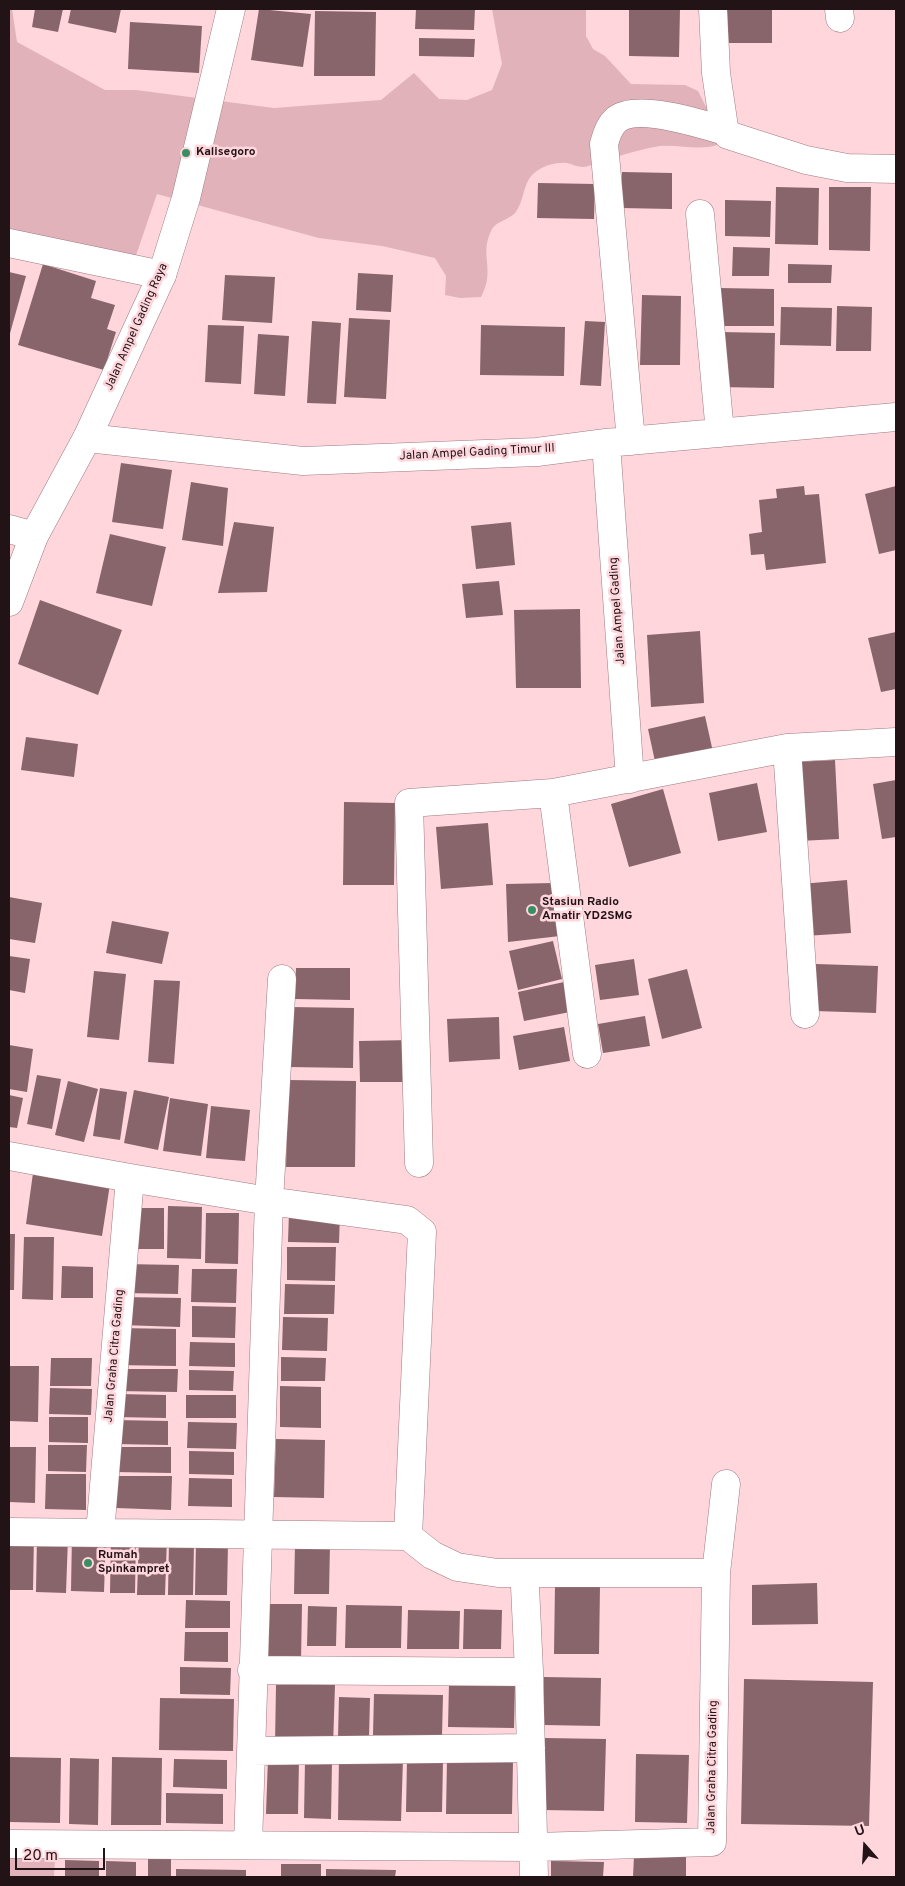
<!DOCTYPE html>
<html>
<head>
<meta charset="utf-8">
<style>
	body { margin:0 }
	#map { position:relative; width:905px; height:1886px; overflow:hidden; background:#fed6dc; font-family:Overpass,sans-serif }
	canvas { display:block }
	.frame { position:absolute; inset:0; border:10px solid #211316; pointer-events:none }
	.north { position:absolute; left:840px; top:1821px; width:50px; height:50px; -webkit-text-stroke:4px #fed6dc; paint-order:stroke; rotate:341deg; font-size:14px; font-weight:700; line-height:20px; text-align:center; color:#211316 }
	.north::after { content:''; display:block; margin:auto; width:18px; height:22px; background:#211316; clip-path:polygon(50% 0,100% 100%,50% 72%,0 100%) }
	.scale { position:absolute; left:15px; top:1848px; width:90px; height:22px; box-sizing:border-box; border:2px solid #211316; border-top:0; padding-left:6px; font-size:15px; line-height:18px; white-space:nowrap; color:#211316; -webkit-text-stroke:4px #fed6dc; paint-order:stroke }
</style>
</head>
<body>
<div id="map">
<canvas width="905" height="1886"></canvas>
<div class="frame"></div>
<div class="north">U</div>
<div class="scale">20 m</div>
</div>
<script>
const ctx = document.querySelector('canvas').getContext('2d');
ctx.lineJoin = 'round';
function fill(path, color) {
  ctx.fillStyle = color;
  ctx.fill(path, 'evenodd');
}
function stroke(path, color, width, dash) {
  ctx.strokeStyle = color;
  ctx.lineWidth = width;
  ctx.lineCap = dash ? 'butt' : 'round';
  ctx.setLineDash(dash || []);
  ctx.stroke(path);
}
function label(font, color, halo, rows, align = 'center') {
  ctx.font = font + ' Overpass,sans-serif';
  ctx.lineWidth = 5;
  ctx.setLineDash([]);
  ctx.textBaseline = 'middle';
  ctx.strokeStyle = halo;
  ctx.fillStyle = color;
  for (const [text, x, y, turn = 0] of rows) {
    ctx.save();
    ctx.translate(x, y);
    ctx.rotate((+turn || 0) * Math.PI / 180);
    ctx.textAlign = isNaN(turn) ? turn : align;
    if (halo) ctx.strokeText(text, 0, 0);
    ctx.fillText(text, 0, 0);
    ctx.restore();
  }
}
const green = new Path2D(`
	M 9,9 L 12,9 L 17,42 L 105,90 L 136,90 L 274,108 L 381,100 L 414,73 L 439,99 L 467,100 L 492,90 L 502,64 L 492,9 L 586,9 L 586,36 L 593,49 L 605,56 L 631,84 L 685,85 L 698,91 L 719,132 L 717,145 C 697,151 680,144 660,146 C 641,149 623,155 604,160 C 598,162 589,167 582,167 C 578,167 572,164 567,163 C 554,162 542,166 532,175 C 523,184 524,202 515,213 C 509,220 495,221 491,231 C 479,256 496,270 481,297 L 460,298 L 445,295 L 446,276 L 435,258 L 382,246 L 319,238 L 157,194 L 133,264 L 9,239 Z
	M 9,1857 L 55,1859 L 54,1877 L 9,1877 Z`);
const building = new Path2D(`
	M 35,9 L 63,9 L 58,32 L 32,27 Z
	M 71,9 L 121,9 L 116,33 L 68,23 Z
	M 259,9 L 311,14 L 303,67 L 251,60 Z
	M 416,9 L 475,9 L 474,30 L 415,29 Z
	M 629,9 L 680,9 L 679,57 L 629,56 Z
	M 727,9 L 772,9 L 772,43 L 726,43 Z
	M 315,11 L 376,12 L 375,76 L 314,76 Z
	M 130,22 L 202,26 L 199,73 L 128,69 Z
	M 419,38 L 475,39 L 474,57 L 419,56 Z
	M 622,172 L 672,173 L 672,209 L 621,208 Z
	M 538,183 L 595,184 L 594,219 L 537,218 Z
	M 776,187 L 819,188 L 818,245 L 775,244 Z
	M 829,187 L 871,187 L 870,251 L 829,250 Z
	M 725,200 L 771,201 L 770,237 L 725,236 Z
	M 733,247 L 770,248 L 769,276 L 732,276 Z
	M 43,264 L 96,281 L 91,298 L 115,305 L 107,329 L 116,332 L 104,370 L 18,345 Z
	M 788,264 L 832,265 L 831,283 L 788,283 Z
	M 9,272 L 26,276 L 9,337 Z
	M 358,273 L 393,275 L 391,312 L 356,310 Z
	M 225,275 L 275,277 L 272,323 L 222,320 Z
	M 719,288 L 774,289 L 774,326 L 718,326 Z
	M 642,295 L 681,296 L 680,365 L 640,365 Z
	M 837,306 L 872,307 L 871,351 L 836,351 Z
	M 781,307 L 832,308 L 831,346 L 780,345 Z
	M 349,318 L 390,320 L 386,399 L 344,397 Z
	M 312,321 L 341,323 L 336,404 L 307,403 Z
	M 585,321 L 605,322 L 601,386 L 580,385 Z
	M 208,325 L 244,326 L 241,384 L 205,382 Z
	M 481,325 L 565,327 L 564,376 L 480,375 Z
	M 719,332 L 775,333 L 774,388 L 718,387 Z
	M 258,334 L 289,336 L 285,396 L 254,394 Z
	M 121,463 L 172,470 L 163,529 L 112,522 Z
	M 191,482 L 228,488 L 223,546 L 182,540 Z
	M 804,486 L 805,495 L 819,494 L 826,563 L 766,570 L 764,554 L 751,555 L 749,534 L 762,532 L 759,500 L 777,498 L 776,489 Z
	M 896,486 L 896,550 L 879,554 L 865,494 Z
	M 234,522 L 274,527 L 267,592 L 218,593 Z
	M 511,522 L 515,565 L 476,569 L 471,526 Z
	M 110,534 L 166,547 L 152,606 L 96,593 Z
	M 499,581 L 503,615 L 466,618 L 462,584 Z
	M 40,600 L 122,630 L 98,695 L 18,664 Z
	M 580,609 L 581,688 L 516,688 L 514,610 Z
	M 700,631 L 704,703 L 651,707 L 647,635 Z
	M 896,632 L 896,689 L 881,692 L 868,638 Z
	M 705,716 L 713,752 L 656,766 L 648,729 Z
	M 26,737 L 78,744 L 74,777 L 21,770 Z
	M 835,760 L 839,839 L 799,841 L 795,762 Z
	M 896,780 L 896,837 L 882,839 L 873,784 Z
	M 757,783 L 767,832 L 718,841 L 709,793 Z
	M 663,789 L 681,853 L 629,867 L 611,804 Z
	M 344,802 L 395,803 L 394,885 L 343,885 Z
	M 488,823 L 493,885 L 441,889 L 436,827 Z
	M 847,880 L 851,933 L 805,936 L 801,884 Z
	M 554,883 L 560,936 L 508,942 L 506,884 Z
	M 9,897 L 42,903 L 35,943 L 9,939 Z
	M 112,921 L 169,932 L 162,964 L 106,953 Z
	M 553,941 L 562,979 L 518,990 L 509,951 Z
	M 9,956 L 30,959 L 25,993 L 9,990 Z
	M 634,959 L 639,995 L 600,1000 L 595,965 Z
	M 816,964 L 878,966 L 876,1013 L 815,1011 Z
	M 296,968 L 350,968 L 350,1000 L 295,999 Z
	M 687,969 L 702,1028 L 662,1039 L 648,979 Z
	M 94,971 L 126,974 L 119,1040 L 87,1037 Z
	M 154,980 L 180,981 L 174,1064 L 148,1062 Z
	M 564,982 L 570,1012 L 524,1021 L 518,992 Z
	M 290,1007 L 354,1008 L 353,1068 L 289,1067 Z
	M 645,1016 L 650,1046 L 603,1053 L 598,1024 Z
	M 499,1017 L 500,1059 L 449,1062 L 447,1019 Z
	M 564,1027 L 570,1061 L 519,1070 L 513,1036 Z
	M 413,1040 L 413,1082 L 360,1082 L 359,1041 Z
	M 9,1045 L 33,1049 L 27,1092 L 9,1089 Z
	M 37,1075 L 61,1079 L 52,1129 L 27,1124 Z
	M 288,1080 L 356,1081 L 355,1167 L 286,1167 Z
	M 68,1081 L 98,1089 L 84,1142 L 55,1135 Z
	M 100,1088 L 127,1092 L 120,1140 L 93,1136 Z
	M 134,1090 L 169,1097 L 158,1150 L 124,1143 Z
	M 9,1095 L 23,1098 L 17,1128 L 9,1127 Z
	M 170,1098 L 208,1104 L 201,1156 L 163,1151 Z
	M 211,1106 L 250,1110 L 245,1161 L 206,1158 Z
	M 33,1173 L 110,1184 L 102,1236 L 26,1224 Z
	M 168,1206 L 202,1207 L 201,1259 L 167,1258 Z
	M 133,1208 L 164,1208 L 164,1249 L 132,1249 Z
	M 289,1212 L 340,1213 L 339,1243 L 288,1242 Z
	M 206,1213 L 239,1213 L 238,1264 L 205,1263 Z
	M 9,1234 L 15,1234 L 14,1290 L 9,1290 Z
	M 24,1237 L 54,1237 L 53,1300 L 22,1299 Z
	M 287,1247 L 336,1247 L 335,1281 L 287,1280 Z
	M 123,1264 L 179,1265 L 178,1294 L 123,1293 Z
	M 62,1266 L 93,1267 L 93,1298 L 61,1298 Z
	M 192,1269 L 237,1269 L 236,1303 L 191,1302 Z
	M 285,1284 L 335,1285 L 334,1314 L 284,1314 Z
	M 123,1297 L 181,1298 L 180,1327 L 122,1325 Z
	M 192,1306 L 236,1307 L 235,1338 L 192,1337 Z
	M 283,1317 L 328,1318 L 327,1351 L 282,1350 Z
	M 118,1328 L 176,1329 L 176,1366 L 117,1365 Z
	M 190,1342 L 235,1343 L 235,1367 L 189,1366 Z
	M 281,1357 L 326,1358 L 325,1381 L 281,1381 Z
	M 51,1358 L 92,1358 L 91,1386 L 50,1386 Z
	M 9,1366 L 39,1366 L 38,1422 L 9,1421 Z
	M 118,1369 L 178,1369 L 177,1392 L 117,1391 Z
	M 189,1370 L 234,1371 L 233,1391 L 189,1390 Z
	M 280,1386 L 321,1387 L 321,1428 L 280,1427 Z
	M 50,1388 L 92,1389 L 91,1415 L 49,1414 Z
	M 117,1394 L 166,1395 L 166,1418 L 117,1417 Z
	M 186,1395 L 236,1395 L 236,1418 L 186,1418 Z
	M 49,1417 L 88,1417 L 88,1443 L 49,1442 Z
	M 114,1420 L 168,1421 L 168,1445 L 114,1444 Z
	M 188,1422 L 237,1423 L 236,1449 L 187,1448 Z
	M 276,1439 L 325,1440 L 324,1498 L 274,1497 Z
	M 48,1445 L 87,1445 L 86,1472 L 48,1471 Z
	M 9,1447 L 36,1447 L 35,1503 L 9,1502 Z
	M 116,1447 L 171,1447 L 171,1473 L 116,1472 Z
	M 189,1451 L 234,1452 L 234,1475 L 189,1474 Z
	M 46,1474 L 86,1474 L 86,1510 L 45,1509 Z
	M 116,1476 L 172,1476 L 171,1510 L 116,1508 Z
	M 189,1478 L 232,1479 L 232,1507 L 188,1506 Z
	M 9,1534 L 34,1535 L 33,1590 L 9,1590 Z
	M 72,1534 L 106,1534 L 104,1592 L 71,1591 Z
	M 37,1536 L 68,1537 L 66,1593 L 36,1592 Z
	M 139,1536 L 167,1537 L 165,1595 L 137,1595 Z
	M 111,1537 L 136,1537 L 135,1593 L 110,1593 Z
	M 196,1541 L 228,1542 L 227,1595 L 195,1595 Z
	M 169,1542 L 194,1543 L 193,1595 L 168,1595 Z
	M 295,1544 L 330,1544 L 329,1594 L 294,1594 Z
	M 817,1583 L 818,1624 L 752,1625 L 752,1585 Z
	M 555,1585 L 600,1586 L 599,1654 L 554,1654 Z
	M 186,1600 L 230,1601 L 230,1628 L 185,1628 Z
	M 267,1604 L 302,1604 L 301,1661 L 266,1661 Z
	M 346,1605 L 402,1606 L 401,1648 L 345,1648 Z
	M 308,1606 L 337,1607 L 336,1646 L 307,1646 Z
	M 464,1609 L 502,1610 L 501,1649 L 463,1649 Z
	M 408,1610 L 460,1611 L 459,1649 L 407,1649 Z
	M 185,1632 L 228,1632 L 228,1662 L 184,1661 Z
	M 180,1667 L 231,1668 L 230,1695 L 180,1694 Z
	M 544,1677 L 601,1678 L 600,1726 L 543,1725 Z
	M 744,1679 L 873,1682 L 869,1826 L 741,1824 Z
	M 449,1683 L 515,1684 L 514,1728 L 448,1727 Z
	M 276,1685 L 335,1685 L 333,1746 L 275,1745 Z
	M 374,1694 L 443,1695 L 442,1736 L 373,1735 Z
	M 339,1697 L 370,1698 L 369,1738 L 338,1738 Z
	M 160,1698 L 234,1699 L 233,1751 L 159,1750 Z
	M 545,1738 L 606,1739 L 604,1811 L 543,1810 Z
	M 636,1754 L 689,1755 L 687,1823 L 635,1822 Z
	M 9,1757 L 61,1758 L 60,1823 L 9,1822 Z
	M 112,1757 L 162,1758 L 161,1825 L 111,1825 Z
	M 70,1758 L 99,1759 L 98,1825 L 69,1824 Z
	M 268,1758 L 299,1759 L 298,1814 L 266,1814 Z
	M 339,1758 L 403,1759 L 401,1821 L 338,1820 Z
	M 174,1759 L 227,1760 L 227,1789 L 173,1787 Z
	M 407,1759 L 443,1760 L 442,1812 L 406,1812 Z
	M 447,1759 L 513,1761 L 512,1814 L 446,1814 Z
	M 305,1761 L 332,1761 L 331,1819 L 304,1818 Z
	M 166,1793 L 223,1794 L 223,1824 L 166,1823 Z
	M 634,1856 L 686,1856 L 686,1877 L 633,1877 Z
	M 148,1858 L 171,1859 L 171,1877 L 148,1877 Z
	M 65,1860 L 99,1861 L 99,1877 L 65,1877 Z
	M 106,1861 L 136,1862 L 136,1877 L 106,1877 Z
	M 551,1861 L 604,1862 L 603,1877 L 551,1877 Z
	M 281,1864 L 321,1864 L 321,1877 L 281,1877 Z
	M 176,1869 L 246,1870 L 246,1877 L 176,1877 Z
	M 326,1869 L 396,1870 L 395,1877 L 326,1877 Z`);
const minor = new Path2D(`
	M 713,9 L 716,73 L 724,127 L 728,135 L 806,160 L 847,168 L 896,169
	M 839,9 L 840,18
	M 700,214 L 720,433
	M 9,243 L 162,275
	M 87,438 L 303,461 L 537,452 L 606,443 L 896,417
	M 631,441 L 604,144 C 606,136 609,126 616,120 C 636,103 702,124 725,131
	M 606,443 L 630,779
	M 9,529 L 34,536
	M 787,748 L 805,1014
	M 553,793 L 587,1054
	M 282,979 L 269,1201 L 407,1220 L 422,1232 L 408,1536
	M 9,1156 L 130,1178 L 269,1201 L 248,1845
	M 419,1163 L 409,803 L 553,793 L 787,748 L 896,742
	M 9,1532 L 408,1536
	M 100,1533 L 130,1178
	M 408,1536 L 432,1555 L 457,1567 L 498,1573 L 716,1573 L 726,1484
	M 525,1586 L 529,1672 L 534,1877
	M 252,1670 L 529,1672
	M 252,1751 L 531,1748
	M 9,1844 L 534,1847 L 712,1842 L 716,1573`);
const secondary = new Path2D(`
	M 9,602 L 34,536 L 87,438 L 162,275 L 186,198 L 231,9`);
const markers = [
	[186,153,5,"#398f63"],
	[532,910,5,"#398f63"],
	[88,1563,5,"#398f63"]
];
const poiNames = [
	["Kalisegoro",196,153],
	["Stasiun Radio",542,903],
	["Amatir YD2SMG",542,917],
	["Rumah",98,1556],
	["Spinkampret",98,1570]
];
const streetNames = [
	["Jalan Ampel Gading Raya",137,327,-66],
	["Jalan Ampel Gading Timur III",477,453,-3],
	["Jalan Ampel Gading",618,611,-94],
	["Jalan Graha Citra Gading",115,1356,-85],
	["Jalan Graha Citra Gading",713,1767,-89]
];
fill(green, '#e1b2ba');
fill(building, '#87656a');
stroke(minor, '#9e7a80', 29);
stroke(secondary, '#9e7a80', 29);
stroke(minor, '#fff', 28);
stroke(secondary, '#fff', 28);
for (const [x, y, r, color] of markers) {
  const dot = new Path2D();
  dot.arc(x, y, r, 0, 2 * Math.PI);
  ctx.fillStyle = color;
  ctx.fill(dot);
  stroke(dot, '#fed6dc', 2);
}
label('bold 12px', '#211316', '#fed6dc', poiNames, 'left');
label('12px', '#211316', '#fed6dc', streetNames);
</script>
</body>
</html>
